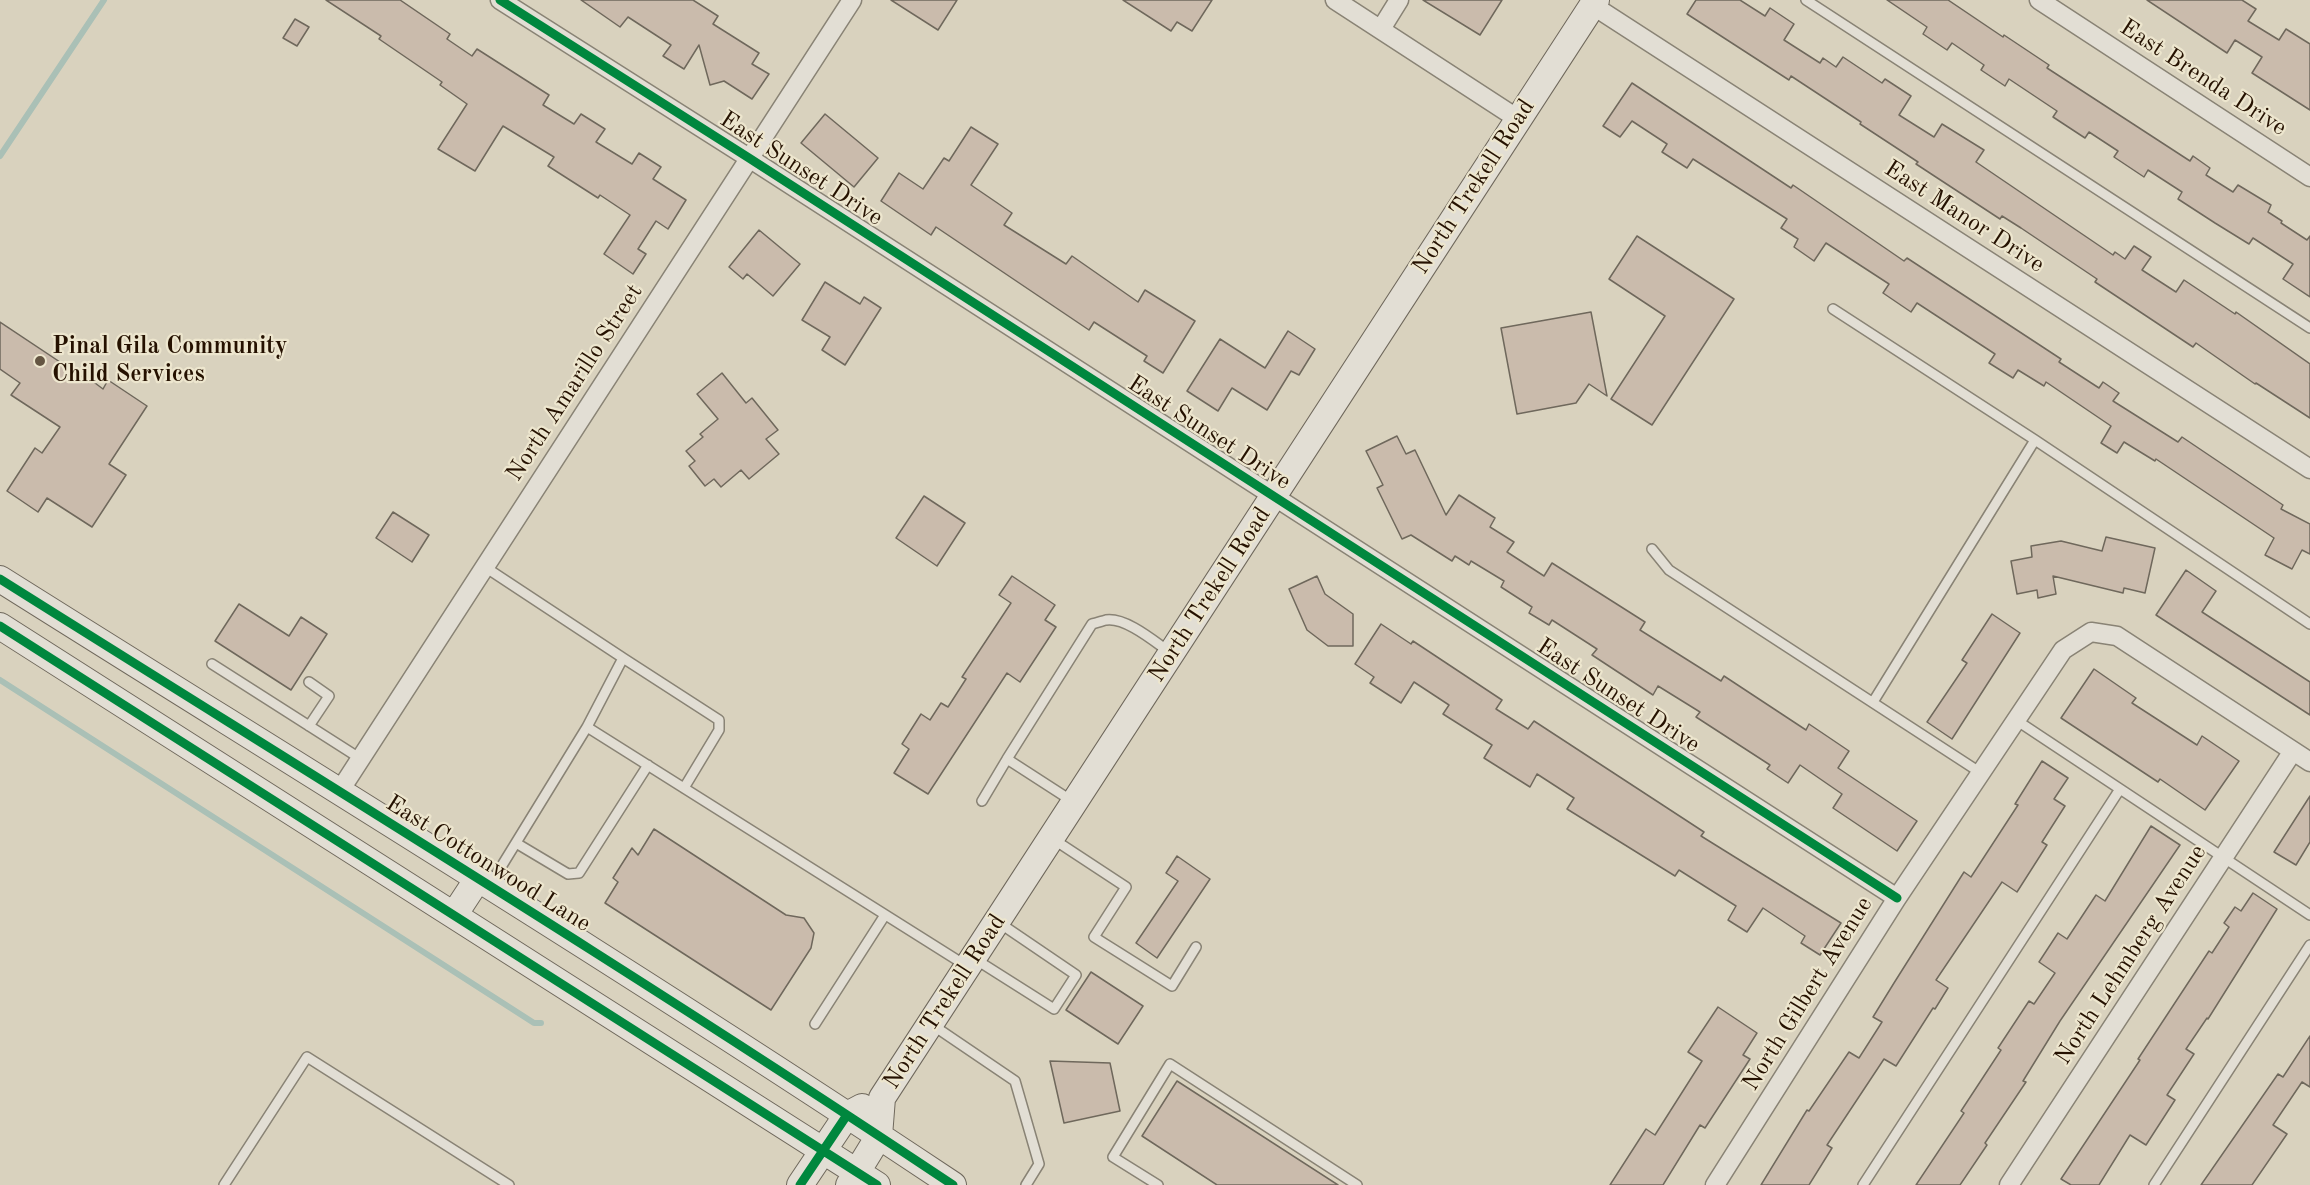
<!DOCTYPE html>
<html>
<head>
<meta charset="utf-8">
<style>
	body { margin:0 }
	canvas { display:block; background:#d9d2be }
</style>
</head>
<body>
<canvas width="2310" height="1185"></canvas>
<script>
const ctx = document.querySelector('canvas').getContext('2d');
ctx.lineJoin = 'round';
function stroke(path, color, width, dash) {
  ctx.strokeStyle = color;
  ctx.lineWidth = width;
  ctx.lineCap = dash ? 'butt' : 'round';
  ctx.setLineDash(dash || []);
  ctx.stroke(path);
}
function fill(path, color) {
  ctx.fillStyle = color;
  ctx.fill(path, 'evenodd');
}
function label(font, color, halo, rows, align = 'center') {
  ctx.font = font + ' "Old Standard TT",serif';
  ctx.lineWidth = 4.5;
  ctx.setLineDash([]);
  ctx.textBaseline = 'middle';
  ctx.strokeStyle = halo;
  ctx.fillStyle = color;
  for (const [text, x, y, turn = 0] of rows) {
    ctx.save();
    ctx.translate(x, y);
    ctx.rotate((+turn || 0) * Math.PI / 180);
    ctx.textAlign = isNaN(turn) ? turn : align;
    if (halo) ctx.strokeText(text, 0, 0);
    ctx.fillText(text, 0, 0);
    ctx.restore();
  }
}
const stream = new Path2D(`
	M 0,156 L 104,0
	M 0,680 L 534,1023 L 541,1023`);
const building = new Path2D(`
	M 326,0 L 400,0 L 450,34 L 447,39 L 472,56 L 477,49 L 549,95 L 543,105 L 574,124 L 581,114 L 605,129 L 596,142 L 632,164 L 639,153 L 661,167 L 653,179 L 686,200 L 668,229 L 656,221 L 638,249 L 646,254 L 633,274 L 604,254 L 630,215 L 600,195 L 598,198 L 548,166 L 554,157 L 503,126 L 475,171 L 438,149 L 467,104 L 440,85 L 442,82 L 379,39 L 381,36 Z
	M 581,0 L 693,0 L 718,16 L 713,24 L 759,53 L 752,64 L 769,74 L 752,99 L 724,81 L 710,85 L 699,45 L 684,69 L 663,56 L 671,45 L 628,17 L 620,27 Z
	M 891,0 L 957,0 L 938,30 Z
	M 1123,0 L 1212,0 L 1192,31 L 1177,22 L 1171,31 Z
	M 1423,0 L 1502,0 L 1480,35 Z
	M 1696,0 L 1740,0 L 1765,16 L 1770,8 L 1794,24 L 1784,40 L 1820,63 L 1823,58 L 1836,67 L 1843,57 L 1882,83 L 1885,79 L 1911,96 L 1899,115 L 1934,137 L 1942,124 L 1984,150 L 1976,162 L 2113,255 L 2115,252 L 2125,259 L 2134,246 L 2151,257 L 2142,270 L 2176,292 L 2184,280 L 2235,314 L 2236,312 L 2310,364 L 2310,418 L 2256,383 L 2255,384 L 2196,343 L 2193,347 L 2095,282 L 2097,279 L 2021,228 L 2002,216 L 2000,219 L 1916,164 L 1918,162 L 1860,124 L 1861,122 L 1791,76 L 1789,80 L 1687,14 Z
	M 1887,0 L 1948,0 L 2003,37 L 2004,35 L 2049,65 L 2047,68 L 2190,161 L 2193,156 L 2210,168 L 2206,175 L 2233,192 L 2238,185 L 2271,205 L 2268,212 L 2282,221 L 2281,223 L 2307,240 L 2310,236 L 2310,297 L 2283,279 L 2293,264 L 2253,238 L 2249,244 L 2215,223 L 2178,199 L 2182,192 L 2148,170 L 2144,177 L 2114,157 L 2118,151 L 2089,132 L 2085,138 L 2053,117 L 2057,111 L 2009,79 L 2005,86 L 1981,70 L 1984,65 L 1952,43 L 1947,50 L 1923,34 L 1927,27 Z
	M 2147,0 L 2242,0 L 2256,9 L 2248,21 L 2279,40 L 2286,29 L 2310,44 L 2310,110 L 2252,73 L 2262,57 L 2235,40 L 2227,53 Z
	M 295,19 L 309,27 L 297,46 L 283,38 Z
	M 1632,83 L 1791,188 L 1793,185 L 1904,261 L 1907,258 L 2061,359 L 2059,362 L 2099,388 L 2103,382 L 2119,393 L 2113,401 L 2178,442 L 2182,437 L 2283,505 L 2281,509 L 2310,524 L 2310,554 L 2302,550 L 2292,569 L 2265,555 L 2274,538 L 2156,459 L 2155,461 L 2124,442 L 2117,453 L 2101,443 L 2111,426 L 2046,382 L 2044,386 L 2018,370 L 2013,378 L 1989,363 L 1995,354 L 1917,303 L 1911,312 L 1883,293 L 1889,284 L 1826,243 L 1814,261 L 1794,247 L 1798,239 L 1781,228 L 1787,219 L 1693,159 L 1687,168 L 1662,152 L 1667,144 L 1632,121 L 1620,137 L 1603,126 Z
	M 825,114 L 878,158 L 854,187 L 801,143 Z
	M 971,127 L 998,144 L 971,185 L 1012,213 L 1004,225 L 1066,264 L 1072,256 L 1138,302 L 1145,290 L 1195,321 L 1163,373 L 1144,361 L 1147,356 L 1094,322 L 1089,330 L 936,227 L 931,235 L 881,201 L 899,173 L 923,189 L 944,158 L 949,161 Z
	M 759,230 L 800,264 L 773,296 L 747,274 L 743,279 L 729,267 Z
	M 1637,236 L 1734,299 L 1652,425 L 1611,399 L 1665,316 L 1609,279 Z
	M 825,282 L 860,304 L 864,297 L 881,308 L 845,365 L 822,350 L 830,337 L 802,320 Z
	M 1591,312 L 1607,396 L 1589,384 L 1576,403 L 1517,414 L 1501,328 Z
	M 0,322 L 90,382 L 91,380 L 103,389 L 108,380 L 147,406 L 109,464 L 126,475 L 92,527 L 47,498 L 38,512 L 7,491 L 35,448 L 42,453 L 60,427 L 11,395 L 20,383 L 0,369 Z
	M 1288,331 L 1315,349 L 1299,375 L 1291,371 L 1267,410 L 1232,388 L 1218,411 L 1187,391 L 1220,339 L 1265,368 Z
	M 722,373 L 746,403 L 752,398 L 778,430 L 766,439 L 779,454 L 749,479 L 741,470 L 721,487 L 714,479 L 705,486 L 689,466 L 695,461 L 686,451 L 703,437 L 700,434 L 718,419 L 697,394 Z
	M 1397,436 L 1406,454 L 1415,450 L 1446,515 L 1459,495 L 1495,518 L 1490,527 L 1514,542 L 1507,552 L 1544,576 L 1552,563 L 1645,622 L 1640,630 L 1721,681 L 1724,676 L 1806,730 L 1809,724 L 1849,751 L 1838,768 L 1917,821 L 1897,851 L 1833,808 L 1842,794 L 1800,765 L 1788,783 L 1767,769 L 1770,765 L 1696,717 L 1700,712 L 1658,686 L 1653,695 L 1592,655 L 1597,649 L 1552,620 L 1549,625 L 1529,613 L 1532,607 L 1501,587 L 1504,581 L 1471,561 L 1469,565 L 1455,556 L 1452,561 L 1411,535 L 1402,539 L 1377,488 L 1383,485 L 1366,451 Z
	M 924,496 L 965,523 L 937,566 L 896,538 Z
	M 393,512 L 429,535 L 412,562 L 376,538 Z
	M 2106,537 L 2155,548 L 2145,593 L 2124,588 L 2123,593 L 2053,576 L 2056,594 L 2038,598 L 2037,590 L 2017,594 L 2011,561 L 2032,557 L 2031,546 L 2061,541 L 2102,551 Z
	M 2186,570 L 2216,591 L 2202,612 L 2310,682 L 2310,715 L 2156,615 Z
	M 1012,576 L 1055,605 L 1045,620 L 1056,627 L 1020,682 L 1007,673 L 928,794 L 894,773 L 909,749 L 902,744 L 921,714 L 930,720 L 941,703 L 948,707 L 966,679 L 962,677 L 1011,603 L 999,595 Z
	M 1317,576 L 1325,594 L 1353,614 L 1353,646 L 1328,646 L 1307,630 L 1289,589 Z
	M 239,604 L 289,636 L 301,617 L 327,634 L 291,690 L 215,641 Z
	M 1992,614 L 2020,633 L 1952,739 L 1927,722 L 1967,663 L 1962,660 Z
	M 1381,624 L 1411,644 L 1413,641 L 1502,700 L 1496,709 L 1528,729 L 1534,721 L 1704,832 L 1701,836 L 1841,923 L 1820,955 L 1801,943 L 1805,936 L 1763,908 L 1747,932 L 1728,920 L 1736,906 L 1679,870 L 1675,876 L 1567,809 L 1574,798 L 1537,774 L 1530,787 L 1484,758 L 1492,745 L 1443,714 L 1449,705 L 1414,682 L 1401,703 L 1370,683 L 1374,677 L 1355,664 Z
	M 2094,669 L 2136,698 L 2132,703 L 2197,745 L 2202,736 L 2239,761 L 2205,810 L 2160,779 L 2158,782 L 2061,718 Z
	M 2042,761 L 2068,778 L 2054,799 L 2065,806 L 2042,842 L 2047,845 L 2017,892 L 2002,882 L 1936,980 L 1948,988 L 1935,1009 L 1933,1008 L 1896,1066 L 1884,1059 L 1827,1145 L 1832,1148 L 1809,1185 L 1761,1185 L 1807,1110 L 1809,1111 L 1849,1052 L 1859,1058 L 1882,1022 L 1873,1017 L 1894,983 L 1964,872 L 1971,877 L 2018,805 L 2015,804 Z
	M 2310,796 L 2310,842 L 2296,865 L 2274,852 Z
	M 2151,826 L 2180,845 L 2060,1021 L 2023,1081 L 2026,1082 L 1985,1143 L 1987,1145 L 1960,1185 L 1916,1185 L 1964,1113 L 1961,1111 L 2001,1050 L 1998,1048 L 2029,1001 L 2034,1004 L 2055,973 L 2039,962 L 2058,933 L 2067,939 L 2096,895 L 2105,901 Z
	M 654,829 L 786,915 L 804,918 L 814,933 L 811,948 L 771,1010 L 605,903 L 618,882 L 613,878 L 632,848 L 638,855 Z
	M 1177,856 L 1210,879 L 1157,958 L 1136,943 L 1178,881 L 1166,873 Z
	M 2253,893 L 2277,909 L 2208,1019 L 2207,1018 L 2186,1049 L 2194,1054 L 2167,1095 L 2175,1100 L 2146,1145 L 2130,1135 L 2099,1185 L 2071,1185 L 2061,1179 L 2140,1060 L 2138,1059 L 2209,951 L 2212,953 L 2229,927 L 2224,923 L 2235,907 L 2241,911 Z
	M 1091,972 L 1143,1006 L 1118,1044 L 1066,1010 Z
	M 1718,1007 L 1757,1033 L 1743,1055 L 1750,1059 L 1705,1128 L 1700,1125 L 1663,1185 L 1610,1185 L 1646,1129 L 1655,1135 L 1702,1061 L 1688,1052 Z
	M 2310,1036 L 2310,1087 L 2302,1082 L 2273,1125 L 2287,1134 L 2252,1185 L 2201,1185 L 2278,1074 L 2283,1077 Z
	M 1050,1061 L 1110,1063 L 1120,1111 L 1064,1123 Z
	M 1177,1081 L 1338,1185 L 1217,1185 L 1142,1136 Z`);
const lane = new Path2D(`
	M 1806,0 L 2310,328
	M 1833,309 L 2035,440 L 2310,624
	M 1652,549 L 1669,570 L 1981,773
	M 485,567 L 623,658 L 587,727 L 965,965
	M 623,658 L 719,720 L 719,730 L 684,788
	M 212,664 L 361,759
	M 309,682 L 329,696 L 309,726
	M 1873,702 L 2035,440
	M 2016,720 L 2310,915
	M 982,801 L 1007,759
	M 1072,801 L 1007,759 L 1092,624 C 1097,623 1102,621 1106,620 C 1126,617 1155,642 1171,653
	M 1053,839 L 1126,887 L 1094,937 L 1172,986 L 1196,947
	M 516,843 L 568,874 L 579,873 L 648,765
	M 490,885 L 587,727
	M 975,959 L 1054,1009 L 1076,975 L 998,922
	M 815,1024 L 885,915
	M 931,1024 L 1015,1081 L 1039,1164 L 1026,1185
	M 224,1185 L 307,1057 L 509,1185
	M 1158,1185 L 1113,1157 L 1170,1064 L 1357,1185
	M 1863,1185 L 2120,789
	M 2154,1185 L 2310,945`);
const street = new Path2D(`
	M 500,0 L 749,158 L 1897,898
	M 1335,0 L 1518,119
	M 2039,0 L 2310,177
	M 1592,5 L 2310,469
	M 1381,29 L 1399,0
	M 339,792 L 852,0
	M 1715,1185 L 1897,898 L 2063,650 L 2091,632 L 2117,636 L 2310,762
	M 2009,1185 L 2293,751`);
const secondary = new Path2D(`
	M 0,579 C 318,779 640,976 953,1185
	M 0,626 L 877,1185
	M 454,915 L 477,880
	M 800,1185 L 847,1115 L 862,1107
	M 849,1185 L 879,1136 L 882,1098 L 1596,0`);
const cycleway = new Path2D(`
	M 500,0 L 749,158 L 1897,898
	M 0,579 C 318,779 640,976 953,1185
	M 0,626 L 877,1185
	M 800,1185 L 847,1115`);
const markers = [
	[40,361,6,"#645542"]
];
const streetNames = [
	["East Brenda Drive",2203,78,33],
	["East Sunset Drive",801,169,33],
	["North Trekell Road",1474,187,-57],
	["East Manor Drive",1964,217,33],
	["North Amarillo Street",575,383,-57],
	["East Sunset Drive",1209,433,33],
	["North Trekell Road",1210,595,-57],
	["East Sunset Drive",1618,696,33],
	["East Cottonwood Lane",488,864,32],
	["North Lehmberg Avenue",2131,955,-57],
	["North Gilbert Avenue",1808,994,-58],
	["North Trekell Road",945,1002,-57]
];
const poiNames = [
	["Pinal Gila Community",52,347],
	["Child Services",52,375]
];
stroke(stream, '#aac0b6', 6);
fill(building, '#cabbac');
stroke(building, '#6f685c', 1.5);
stroke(lane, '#898375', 12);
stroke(street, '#898375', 21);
stroke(secondary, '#6f685c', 28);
stroke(lane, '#e2ded4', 9);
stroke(street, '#e2ded4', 18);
stroke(secondary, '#e2ded4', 26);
stroke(cycleway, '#00873e', 9);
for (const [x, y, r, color] of markers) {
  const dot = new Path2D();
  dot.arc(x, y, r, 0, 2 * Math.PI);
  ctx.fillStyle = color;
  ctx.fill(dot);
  stroke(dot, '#ede6ce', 2);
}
label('24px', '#251100', '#ede6ce', streetNames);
label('bold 24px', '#251100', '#ede6ce', poiNames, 'left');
</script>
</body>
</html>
